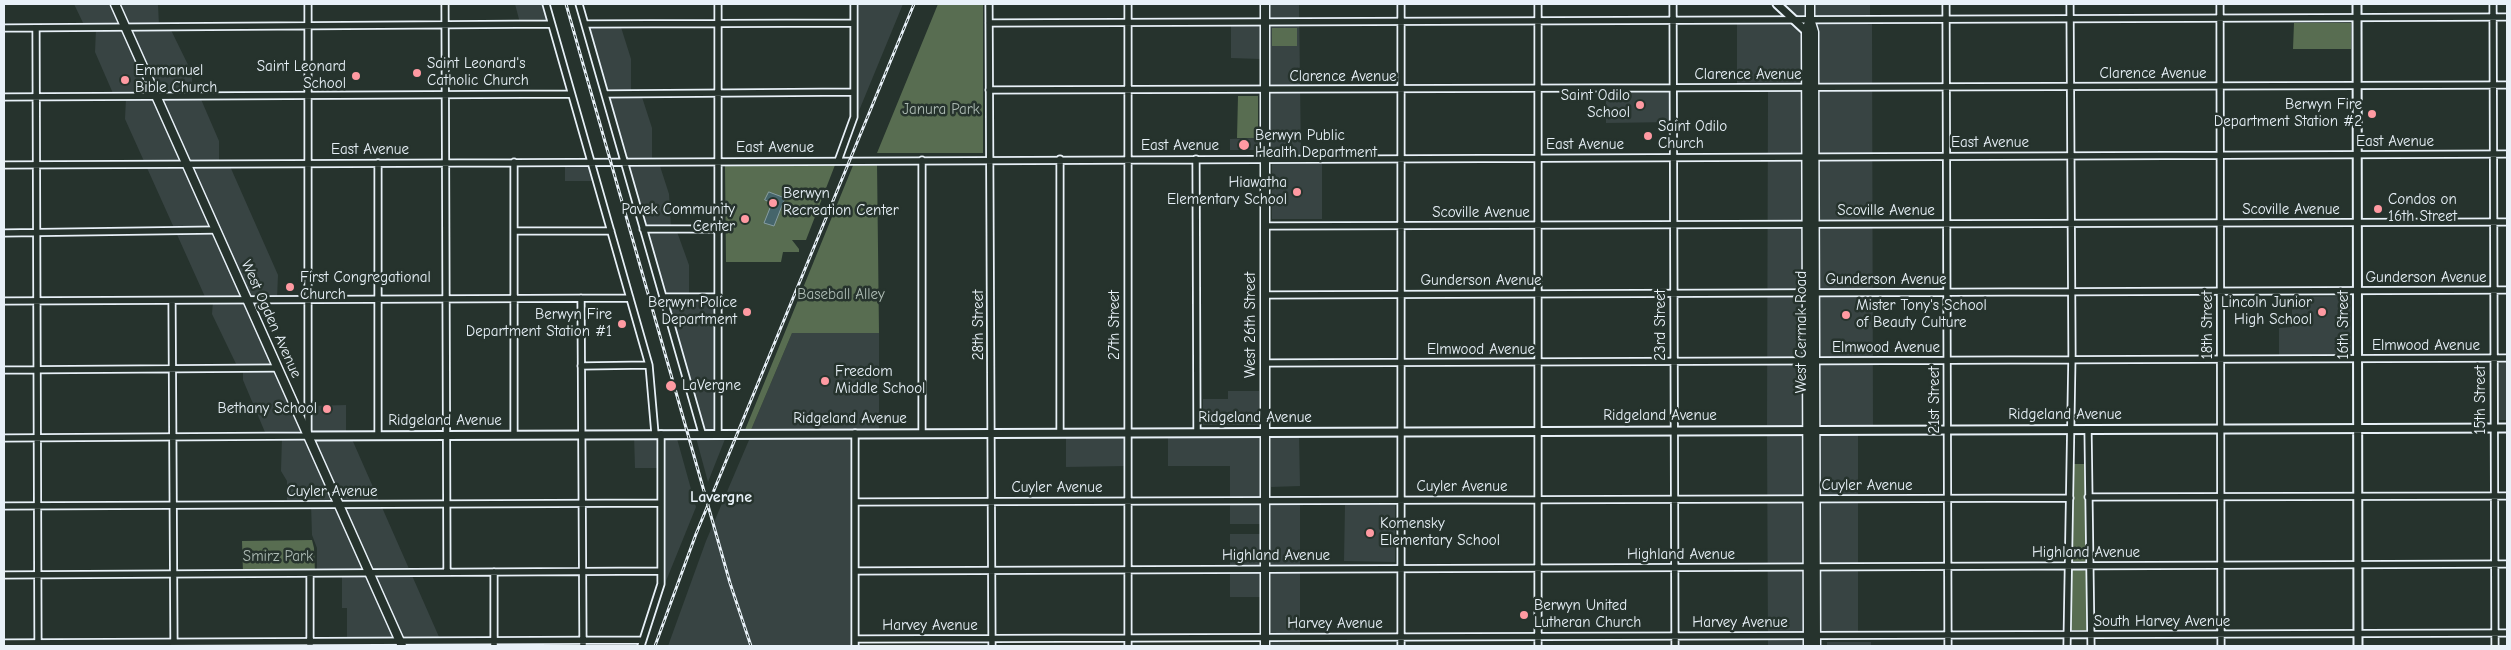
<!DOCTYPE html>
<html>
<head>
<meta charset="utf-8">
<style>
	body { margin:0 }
	#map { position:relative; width:2511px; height:650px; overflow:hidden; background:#26332d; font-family:"Comic Neue",sans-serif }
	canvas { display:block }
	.frame { position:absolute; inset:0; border:5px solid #e8f1f8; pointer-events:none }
</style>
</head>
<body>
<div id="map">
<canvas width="2511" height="650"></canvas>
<div class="frame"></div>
</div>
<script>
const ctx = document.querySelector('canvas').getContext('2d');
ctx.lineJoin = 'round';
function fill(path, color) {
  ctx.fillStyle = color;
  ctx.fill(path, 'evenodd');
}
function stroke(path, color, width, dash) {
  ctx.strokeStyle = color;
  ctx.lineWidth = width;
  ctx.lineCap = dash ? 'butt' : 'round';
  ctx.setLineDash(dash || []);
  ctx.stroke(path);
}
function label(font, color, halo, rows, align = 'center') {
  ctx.font = font + ' "Comic Neue",sans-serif';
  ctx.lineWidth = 5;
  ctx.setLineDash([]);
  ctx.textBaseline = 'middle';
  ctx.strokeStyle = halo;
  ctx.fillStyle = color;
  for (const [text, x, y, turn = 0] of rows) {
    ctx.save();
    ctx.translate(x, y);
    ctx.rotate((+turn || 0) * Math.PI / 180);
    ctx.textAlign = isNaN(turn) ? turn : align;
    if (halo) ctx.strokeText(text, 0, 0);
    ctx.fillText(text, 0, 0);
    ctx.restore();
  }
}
const built = new Path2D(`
	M 74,4 L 114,4 L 124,27 L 85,27 Z
	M 116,4 L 158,4 L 159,26 L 126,26 Z
	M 515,4 L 545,4 L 550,23 L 520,23 Z
	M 855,4 L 903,4 L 856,118 Z
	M 1266,4 L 1299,4 L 1301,158 L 1265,158 Z
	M 1778,4 L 1809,4 L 1809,18 L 1793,19 Z
	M 1811,4 L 1870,4 L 1870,18 L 1811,18 Z
	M 1811,20 L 1872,20 L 1873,428 L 1816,429 Z
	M 1737,22 L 1787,22 L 1796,29 L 1804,39 L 1804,84 L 1737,85 Z
	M 586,24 L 620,24 L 631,59 L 631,93 L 606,93 Z
	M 1231,24 L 1260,24 L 1260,59 L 1231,58 Z
	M 126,28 L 170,28 L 192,73 L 192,97 L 200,97 L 219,141 L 219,162 L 187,163 Z
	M 96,29 L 124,29 L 246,299 L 206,299 L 125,119 L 126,98 L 115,98 L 95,52 Z
	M 1606,87 L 1674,87 L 1674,122 L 1606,123 Z
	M 1768,88 L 1804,88 L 1805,425 L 1767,425 Z
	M 606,94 L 641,94 L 652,128 L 652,160 L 658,160 L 669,194 L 671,228 L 676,229 L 689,265 L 689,296 L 663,296 Z
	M 1258,138 L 1258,150 L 1230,150 L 1230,139 Z
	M 590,162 L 596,181 L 565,181 L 565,163 Z
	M 229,164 L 278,275 L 277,299 L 249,299 L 188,165 Z
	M 1272,164 L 1322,164 L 1322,219 L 1272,219 Z
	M 2351,296 L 2352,355 L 2279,356 L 2279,328 L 2292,327 L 2292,297 Z
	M 717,298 L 718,434 L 727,434 L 708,482 L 695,434 L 702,434 L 664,299 Z
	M 213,301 L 247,302 L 307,436 L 351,437 L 443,646 L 372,646 L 372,641 L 347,641 L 347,608 L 342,608 L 342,572 L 317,573 L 317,548 L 312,535 L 311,504 L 287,505 L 287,481 L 281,471 L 282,437 L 267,437 L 243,380 L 243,368 L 238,368 L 212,314 Z
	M 792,333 L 879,333 L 879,429 L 751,430 Z
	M 2507,362 L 2507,420 L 2497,420 L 2497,364 Z
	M 1228,391 L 1259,391 L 1259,425 L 1203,425 L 1203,399 L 1228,399 Z
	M 346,405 L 346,434 L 310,435 L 310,406 Z
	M 1767,433 L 1805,433 L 1806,646 L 1768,646 Z
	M 1820,434 L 1858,434 L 1858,632 L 1820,633 Z
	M 634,435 L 660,435 L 660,468 L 635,468 Z
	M 662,435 L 676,435 L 696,507 L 664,586 L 662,585 Z
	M 1126,435 L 1126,466 L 1066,467 L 1066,436 Z
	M 1168,435 L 1260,435 L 1260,497 L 1230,497 L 1230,466 L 1168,466 Z
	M 1271,435 L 1299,435 L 1300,486 L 1271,487 Z
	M 749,440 L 851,440 L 851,646 L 668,646 L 706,541 Z
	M 1230,503 L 1260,503 L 1260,524 L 1230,524 Z
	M 1271,503 L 1300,503 L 1300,565 L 1270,565 Z
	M 1345,505 L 1395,505 L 1395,562 L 1344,561 Z
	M 1230,534 L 1260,534 L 1260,566 L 1230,566 Z
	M 1230,571 L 1260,571 L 1260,597 L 1230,597 Z
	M 1271,572 L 1300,572 L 1300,646 L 1271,646 Z
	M 1827,642 L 1871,642 L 1871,646 L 1827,646 Z`);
const green = new Path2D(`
	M 938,4 L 983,4 L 983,153 L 877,153 Z
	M 2294,23 L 2351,23 L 2351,49 L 2293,49 Z
	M 1272,28 L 1297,28 L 1297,46 L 1272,46 Z
	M 1238,96 L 1258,96 L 1258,138 L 1237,138 Z
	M 854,163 L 877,163 L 879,333 L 792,333 L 751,430 L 745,430 Z
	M 835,165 L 806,240 L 792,240 L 799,249 L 799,252 L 783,252 L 781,262 L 726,262 L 725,166 Z
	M 2073,464 L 2087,464 L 2085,562 L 2073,561 Z
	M 312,540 L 314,548 L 315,573 L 243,573 L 242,541 Z
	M 2072,569 L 2089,571 L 2088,631 L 2071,630 Z`);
const water = new Path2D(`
	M 769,192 L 785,198 L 774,226 L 764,223 L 772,203 L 765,200 Z`);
const minor = new Path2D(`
	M 445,4 L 447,572
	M 546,4 L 649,365 L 655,434
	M 579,4 L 702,433
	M 718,4 L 718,433
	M 989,4 L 992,646
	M 1401,4 L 1401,646
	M 1673,4 L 1675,646
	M 1946,4 L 1948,646
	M 2220,4 L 2221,646
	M 2493,4 L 2495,646
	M 989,23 L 2507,17
	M 585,24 L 854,23
	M 4,28 L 551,24
	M 36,28 L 38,646
	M 989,90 L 2507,85
	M 605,94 L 854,92
	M 4,97 L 571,94
	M 1060,159 L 1060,432
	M 1196,159 L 1197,432
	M 838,161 L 854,117 L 854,4
	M 514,162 L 514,434
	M 4,165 L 2507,154
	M 1265,226 L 2507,222
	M 643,229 L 718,229
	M 514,231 L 611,231
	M 4,233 L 216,230
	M 1265,295 L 2507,290
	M 663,297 L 718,297
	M 581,298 L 583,646
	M 4,301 L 630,298
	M 172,301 L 174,646
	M 1265,363 L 2507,358
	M 581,366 L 649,365
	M 4,370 L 278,368
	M 2088,429 L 2091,646
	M 922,433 L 922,160
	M 378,435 L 378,163
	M 4,438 L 308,436 L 308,4
	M 2088,497 L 2507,496
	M 855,502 L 2070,498
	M 4,506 L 661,503
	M 855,571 L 2507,564
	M 310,574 L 310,646
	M 4,575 L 661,571
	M 855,639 L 2507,633
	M 4,643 L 643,640
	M 494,646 L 494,572
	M 641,646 L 661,584 L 661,434
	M 855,646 L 855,433
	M 1128,646 L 1128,4
	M 1538,646 L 1538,4
	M 2067,646 L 2072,354 L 2070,4`);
const tertiary = new Path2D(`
	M 1777,4 L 1806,31 L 1811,31
	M 2357,4 L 2358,646
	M 308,436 L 2507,428`);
const secondary = new Path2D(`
	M 115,4 L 402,646
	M 1810,19 L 1814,32 L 1814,56 L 1816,646
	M 1265,646 L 1265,4
	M 1808,646 L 1806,31 L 1810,19 L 1810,4`);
const rail = new Path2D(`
	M 566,4 L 730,583 L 751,646
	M 655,646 L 696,534 L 914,4`);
const markers = [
	[417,73,5,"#ff9aa2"],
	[356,76,5,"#ff9aa2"],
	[125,80,5,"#ff9aa2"],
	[1640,105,5,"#ff9aa2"],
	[2372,114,5,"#ff9aa2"],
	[1648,136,5,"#ff9aa2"],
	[1244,145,6,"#ff9aa2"],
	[1297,192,5,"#ff9aa2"],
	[773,203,5,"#ff9aa2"],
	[2378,209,5,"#ff9aa2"],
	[745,219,5,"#ff9aa2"],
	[290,287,5,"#ff9aa2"],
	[747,312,5,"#ff9aa2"],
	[2322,312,5,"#ff9aa2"],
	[1846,315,5,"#ff9aa2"],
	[622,324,5,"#ff9aa2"],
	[825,381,5,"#ff9aa2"],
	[671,386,6,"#ff9aa2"],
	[327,409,5,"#ff9aa2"],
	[1370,533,5,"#ff9aa2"],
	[1524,615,5,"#ff9aa2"]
];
const poiNames = [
	["Saint Leonard's",427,64],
	["Catholic Church",427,81],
	["Saint Leonard",346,67,"right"],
	["School",346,84,"right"],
	["Emmanuel",135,71],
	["Bible Church",135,88],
	["Saint Odilo",1630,96,"right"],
	["School",1630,113,"right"],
	["Berwyn Fire",2362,105,"right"],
	["Department Station #2",2362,122,"right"],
	["Saint Odilo",1658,127],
	["Church",1658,144],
	["Berwyn Public",1255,136],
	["Health Department",1255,153],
	["Hiawatha",1287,183,"right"],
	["Elementary School",1287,200,"right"],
	["Berwyn",783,194],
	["Recreation Center",783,211],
	["Condos on",2388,200],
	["16th Street",2388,217],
	["Pavek Community",735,210,"right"],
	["Center",735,227,"right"],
	["First Congregational",300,278],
	["Church",300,295],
	["Berwyn Police",737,303,"right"],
	["Department",737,320,"right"],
	["Lincoln Junior",2312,303,"right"],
	["High School",2312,320,"right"],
	["Mister Tony's School",1856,306],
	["of Beauty Culture",1856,323],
	["Berwyn Fire",612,315,"right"],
	["Department Station #1",612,332,"right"],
	["Freedom",835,372],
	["Middle School",835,389],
	["LaVergne",682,386],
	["Bethany School",317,409,"right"],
	["Komensky",1380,524],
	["Elementary School",1380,541],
	["Berwyn United",1534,606],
	["Lutheran Church",1534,623]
];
const streetNames = [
	["Clarence Avenue",2153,74],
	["Clarence Avenue",1748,75],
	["Clarence Avenue",1343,77],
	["East Avenue",2395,142],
	["East Avenue",1990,143],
	["East Avenue",1585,145],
	["East Avenue",1180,146],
	["East Avenue",775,148],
	["East Avenue",370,150],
	["Scoville Avenue",2291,210],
	["Scoville Avenue",1886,211],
	["Scoville Avenue",1481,213],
	["Gunderson Avenue",2426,278],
	["Gunderson Avenue",1886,280],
	["Gunderson Avenue",1481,281],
	["West Ogden Avenue",271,319,66],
	["28th Street",979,325,-90],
	["27th Street",1115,325,-90],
	["West 26th Street",1251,325,-90],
	["23rd Street",1661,325,-90],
	["18th Street",2208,325,-90],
	["16th Street",2344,325,-90],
	["West Cermak Road",1802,332,-90],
	["Elmwood Avenue",2426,346],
	["Elmwood Avenue",1886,348],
	["Elmwood Avenue",1481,350],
	["21st Street",1935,400,-90],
	["15th Street",2481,400,-90],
	["Ridgeland Avenue",2065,415],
	["Ridgeland Avenue",1660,416],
	["Ridgeland Avenue",1255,418],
	["Ridgeland Avenue",850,419],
	["Ridgeland Avenue",445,421],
	["Cuyler Avenue",1867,486],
	["Cuyler Avenue",1462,487],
	["Cuyler Avenue",1057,488],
	["Cuyler Avenue",332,492],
	["Highland Avenue",2086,553],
	["Highland Avenue",1681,555],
	["Highland Avenue",1276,556],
	["South Harvey Avenue",2162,622],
	["Harvey Avenue",1740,623],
	["Harvey Avenue",1335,624],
	["Harvey Avenue",930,626]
];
const parkNames = [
	["Janura Park",941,110],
	["Baseball Alley",841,295],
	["Smirz Park",278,557]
];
const neighbourhoodNames = [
	["Lavergne",721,497]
];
fill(built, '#384443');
fill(green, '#586d51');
fill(water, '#45656b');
stroke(water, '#869da3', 1);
stroke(minor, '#e8f1f8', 9);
stroke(tertiary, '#e8f1f8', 11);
stroke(secondary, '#e8f1f8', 11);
stroke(minor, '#26332d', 5.5);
stroke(tertiary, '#26332d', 7);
stroke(secondary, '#26332d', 8);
stroke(rail, '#e8f1f8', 3);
stroke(rail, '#26332d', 1, [4]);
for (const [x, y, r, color] of markers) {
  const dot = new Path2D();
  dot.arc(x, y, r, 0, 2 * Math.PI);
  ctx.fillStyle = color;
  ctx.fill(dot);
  stroke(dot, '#26332d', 2);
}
label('15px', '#e8f1f8', '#26332d', poiNames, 'left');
label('15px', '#e8f1f8', '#26332d', streetNames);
label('15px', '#aebcb5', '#26332d', parkNames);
label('bold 16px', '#e8f1f8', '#26332d', neighbourhoodNames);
</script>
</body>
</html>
